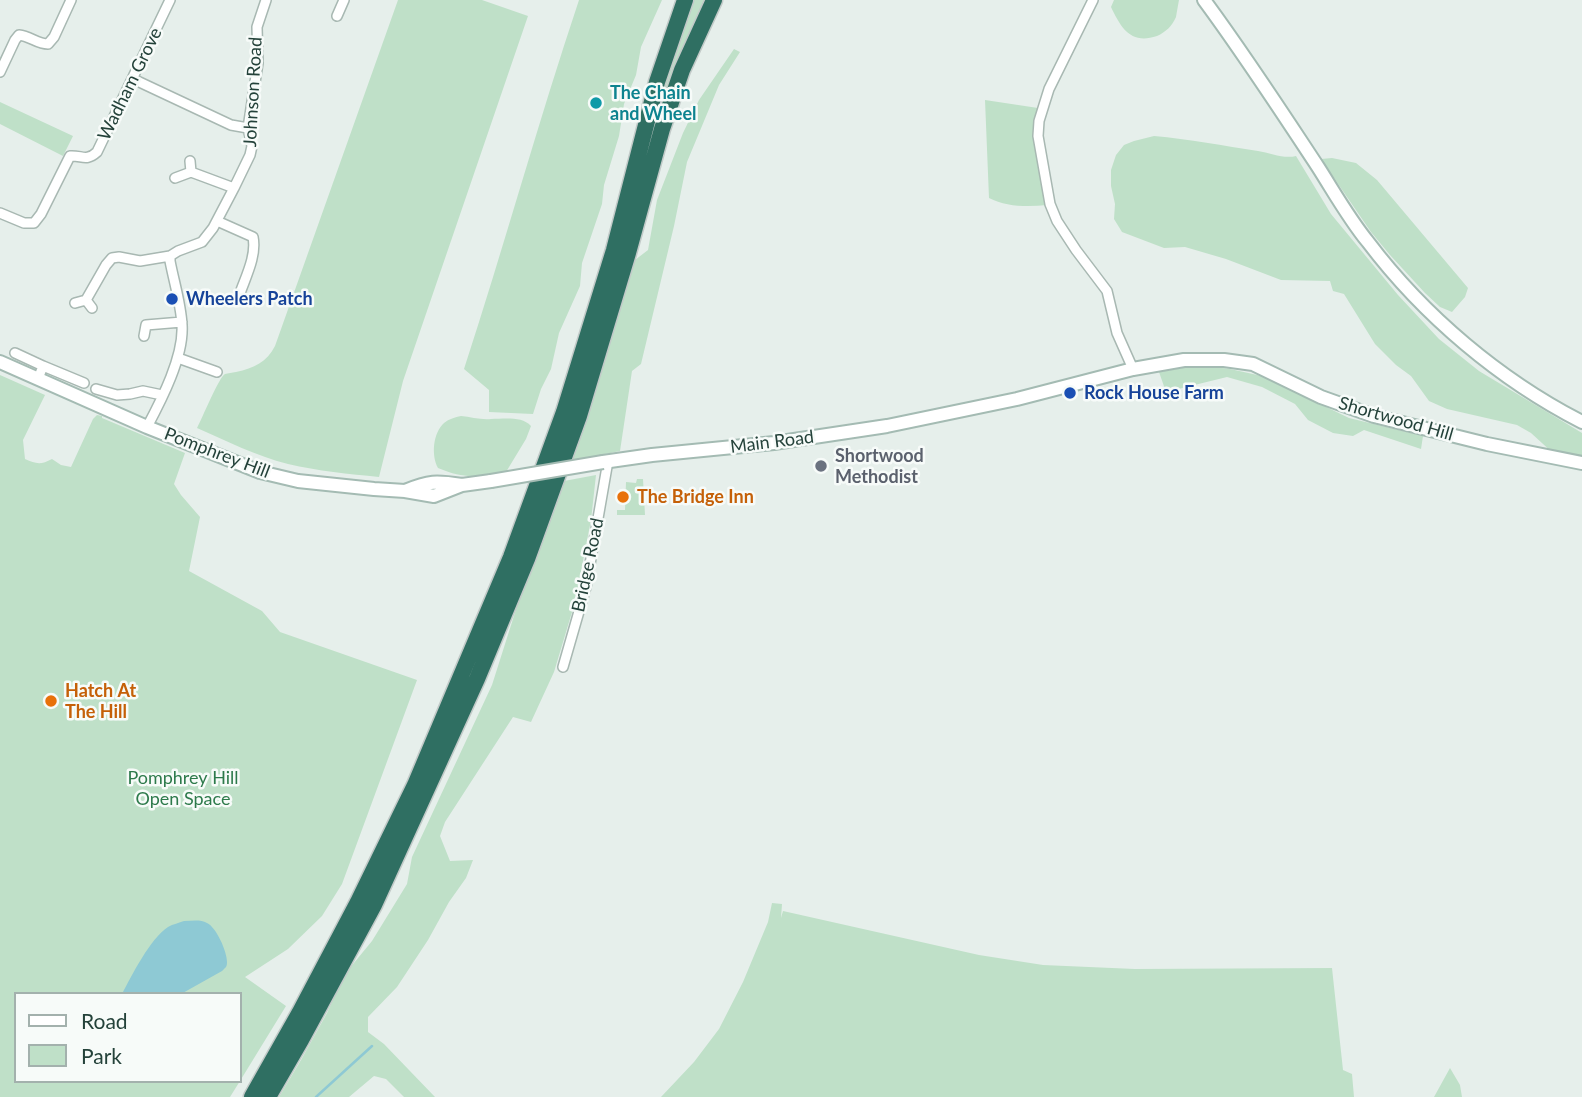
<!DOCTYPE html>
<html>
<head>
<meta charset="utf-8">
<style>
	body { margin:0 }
	#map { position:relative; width:1582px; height:1097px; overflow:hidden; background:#e6efeb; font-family:Lato,sans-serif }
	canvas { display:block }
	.legend { position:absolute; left:14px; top:992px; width:228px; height:91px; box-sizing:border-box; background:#f7fbf9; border:2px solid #a3b1ad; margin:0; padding:9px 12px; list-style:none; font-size:21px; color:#24423a }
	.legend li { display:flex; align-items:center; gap:14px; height:35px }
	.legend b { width:35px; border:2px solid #a3b1ad }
</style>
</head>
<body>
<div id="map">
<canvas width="1582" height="1097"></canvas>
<ul class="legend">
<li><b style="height:9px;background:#fff"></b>Road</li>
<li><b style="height:19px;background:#bfe0c8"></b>Park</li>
</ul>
</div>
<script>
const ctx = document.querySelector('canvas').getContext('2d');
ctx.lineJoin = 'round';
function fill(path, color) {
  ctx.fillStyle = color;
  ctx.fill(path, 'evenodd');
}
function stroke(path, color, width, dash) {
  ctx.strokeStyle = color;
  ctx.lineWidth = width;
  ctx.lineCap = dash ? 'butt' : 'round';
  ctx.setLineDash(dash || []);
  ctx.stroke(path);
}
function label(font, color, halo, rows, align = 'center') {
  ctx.font = font + ' Lato,sans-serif';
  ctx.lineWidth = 5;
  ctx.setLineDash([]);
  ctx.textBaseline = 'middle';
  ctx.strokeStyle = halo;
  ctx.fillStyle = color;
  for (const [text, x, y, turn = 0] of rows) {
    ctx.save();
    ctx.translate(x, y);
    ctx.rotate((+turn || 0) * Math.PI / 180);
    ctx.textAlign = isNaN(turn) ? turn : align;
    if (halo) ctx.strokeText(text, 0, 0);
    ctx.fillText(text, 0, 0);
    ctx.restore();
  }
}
const green = new Path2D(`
	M 398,0 L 482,0 L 528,16 L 403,381 L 379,477 C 349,474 318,471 288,464 C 256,456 227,441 197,428 C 202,419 219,377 225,374 C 228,373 232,373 236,372 C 254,368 267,362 275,346 Z
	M 579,0 L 662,0 L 641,47 L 636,75 L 624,104 L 619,136 L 604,185 L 602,204 L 582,263 L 580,286 L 559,333 L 551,369 L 541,389 L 533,414 L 489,412 L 489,390 L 464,369 C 504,247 538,122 579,0 Z
	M 692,0 L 708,0 L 609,295 L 485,645 L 348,934 L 482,647 L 665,77 Z
	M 1114,0 L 1179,0 C 1178,5 1177,11 1176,17 C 1172,26 1166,32 1157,36 C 1131,45 1121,28 1111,7 Z
	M 734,49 L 740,52 L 719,85 L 687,162 L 674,226 L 641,364 L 632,371 L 620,451 L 571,461 L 596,387 L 635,260 L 648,250 L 657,200 L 683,133 L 699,100 Z
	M 985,100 L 1038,108 L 1034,144 L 1047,205 C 1028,207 1006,207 989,198 Z
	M 0,102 L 73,136 L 63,156 L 0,124 Z
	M 1154,136 C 1189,139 1224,146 1258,151 C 1270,153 1284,159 1296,156 L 1331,214 L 1398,295 L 1439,339 L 1479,371 L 1582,433 L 1582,459 L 1554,454 L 1531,433 L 1517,425 L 1447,409 L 1429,401 L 1411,376 L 1396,365 L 1375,344 L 1344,294 L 1333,291 L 1330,281 L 1281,280 L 1226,259 L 1185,247 L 1164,248 L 1122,232 L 1114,219 L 1115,204 L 1111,186 L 1111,170 L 1116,155 L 1124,145 L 1134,141 Z
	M 1332,158 L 1356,163 L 1377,180 L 1468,288 L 1465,297 L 1452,312 L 1440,307 L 1425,293 L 1390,255 L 1371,232 L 1321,159 Z
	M 1199,365 L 1230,369 L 1262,376 L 1349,418 L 1423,436 L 1421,449 L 1364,430 L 1353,436 L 1333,433 L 1308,420 L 1295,404 L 1262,387 L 1227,377 L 1166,392 L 1159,372 Z
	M 0,375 L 45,395 L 23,440 L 25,459 C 36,464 41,465 52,459 L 61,465 L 71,467 L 93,419 L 97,415 L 102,416 L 102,418 L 185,453 L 174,484 L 181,495 L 200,517 L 189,571 L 262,611 L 280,632 L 417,680 L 342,884 L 322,916 L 288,949 L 245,977 L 286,1006 L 240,1081 L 240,994 L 16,994 L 16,1081 L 240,1081 L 230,1097 L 0,1097 Z
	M 461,416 C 471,417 481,420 491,419 C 504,419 522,416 531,426 L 526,439 L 506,472 C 476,476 467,480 438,468 C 431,455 433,433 444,423 C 449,419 455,417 461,416 Z
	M 596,475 L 591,520 L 575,602 L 554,672 L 531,722 L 513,717 L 445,822 L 440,836 L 450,861 L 473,860 L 466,878 L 449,902 L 428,940 L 397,987 L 368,1017 L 368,1032 L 384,1044 L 435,1097 L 404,1097 L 386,1079 L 374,1076 L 349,1097 L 279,1097 L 301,1060 L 327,1013 L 344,975 L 372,941 L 407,884 L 412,857 L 492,685 L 519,600 L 564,481 Z
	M 637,479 L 643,479 L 645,515 L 617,515 L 617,510 L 625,510 L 626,482 L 636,483 Z
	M 772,903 L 782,904 L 781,918 L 783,911 L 979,955 L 1043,965 L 1135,969 L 1332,968 L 1343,1070 L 1352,1074 L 1354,1097 L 661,1097 L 694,1062 L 719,1029 L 743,982 L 768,922 Z
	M 1450,1068 L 1460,1085 L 1462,1097 L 1434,1097 Z`);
const water = new Path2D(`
	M 184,921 C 192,921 200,919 207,923 C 216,927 227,951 227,962 C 227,967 226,967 222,971 L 181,994 L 122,994 C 132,975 150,939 168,927 C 173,924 179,923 184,921 Z`);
const stream = new Path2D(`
	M 316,1097 L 372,1046`);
const street = new Path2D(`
	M 1093,0 L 1049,89 L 1039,121 L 1038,136 L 1050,204 L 1057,221 L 1076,250 L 1107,291 L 1117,333 L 1133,369
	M 337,16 L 344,0
	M 0,72 L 15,40 L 19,35 C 30,36 37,44 48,44 L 54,37 L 71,0
	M 133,79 L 231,125 L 248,128
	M 190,161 L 191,172
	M 175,178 L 191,172 L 234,188
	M 0,213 L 24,223 L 34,223 L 41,214 L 70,156 C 82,155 86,162 97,152 L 170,0
	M 217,221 L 253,237 C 257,256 245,278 239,296
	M 86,300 L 106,265 L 112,258 L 119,257 L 140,261 L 170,256 L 178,251 L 202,242 L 213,228 L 234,188 L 250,155 L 252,146 L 248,128 L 258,63 L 257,27 L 266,0
	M 75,303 L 86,300 L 92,308
	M 144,336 L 146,325 L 182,322
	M 15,353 L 43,366 L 38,379
	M 178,358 L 217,372
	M 43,366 L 84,383
	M 96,389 L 117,395 L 130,394 L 143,391 L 162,395
	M 147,427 C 162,399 184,356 182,325 C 181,304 174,282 170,261 L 170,256
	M 563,667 L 586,587 L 608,461`);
const secondary = new Path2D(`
	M 1204,0 C 1244,54 1281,111 1318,167 C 1334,192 1349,219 1368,242 C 1424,316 1500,380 1582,422
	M 0,362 L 147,427 L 260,472 L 298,481 L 374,489 L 405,491 L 434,496 L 462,485 L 491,481
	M 603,462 L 652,455 L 774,443 L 887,426 L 1017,399 L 1133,369 L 1184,360 L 1224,360 L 1253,364 L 1321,397 L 1374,416 L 1487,444 L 1582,463
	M 405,491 C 429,481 436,481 462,485`);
const highway = new Path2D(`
	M 252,1097 L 300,1012 L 358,902 L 415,785 L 511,557 L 564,412 L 614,250 L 657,82 L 685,0
	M 268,1097 L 301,1040 L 374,905 L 477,679 L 527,559 L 579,416 L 628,253 L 662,129 L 682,70 L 714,0`);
const secondaryBridge = new Path2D(`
	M 491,481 L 603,462`);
const markers = [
	[596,103,7,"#0f9aa8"],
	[172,299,7,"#1a4fb4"],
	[1070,393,7,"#1a4fb4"],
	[821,466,7,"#6b7280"],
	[623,497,7,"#e8710a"],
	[51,701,7,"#e8710a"]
];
const streetNames = [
	["Wadham Grove",130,84,-64],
	["Johnson Road",253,92,-87],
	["Shortwood Hill",1396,419,16],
	["Main Road",772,442,-7],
	["Pomphrey Hill",217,453,21],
	["Bridge Road",588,565,-78]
];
const cultureNames = [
	["The Chain",610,93],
	["and Wheel",610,114]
];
const transitNames = [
	["Wheelers Patch",186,299],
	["Rock House Farm",1084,393]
];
const worshipNames = [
	["Shortwood",835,456],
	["Methodist",835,477]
];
const foodNames = [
	["The Bridge Inn",637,497],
	["Hatch At",65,691],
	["The Hill",65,712]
];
const parkNames = [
	["Pomphrey Hill",183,778],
	["Open Space",183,799]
];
fill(green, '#bfe0c8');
fill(water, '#8ec9d4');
stroke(stream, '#8ec9d4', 2.5);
stroke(street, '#a8b8b2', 12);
stroke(secondary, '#a4bbb3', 16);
stroke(highway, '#c2cac8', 19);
stroke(street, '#fff', 9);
stroke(secondary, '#fff', 12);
stroke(highway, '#2f6f62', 16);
stroke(secondaryBridge, '#a4bbb3', 16, []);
stroke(secondaryBridge, '#fff', 12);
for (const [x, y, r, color] of markers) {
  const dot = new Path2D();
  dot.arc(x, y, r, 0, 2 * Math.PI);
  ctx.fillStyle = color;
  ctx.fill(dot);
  stroke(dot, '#f7fbf9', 2.5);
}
label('18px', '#24423a', '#f7fbf9', streetNames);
label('bold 18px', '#0d838f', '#f7fbf9', cultureNames, 'left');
label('bold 18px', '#164399', '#f7fbf9', transitNames, 'left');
label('bold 18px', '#5b616d', '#f7fbf9', worshipNames, 'left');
label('bold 18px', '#c56008', '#f7fbf9', foodNames, 'left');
label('18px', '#2d7a4b', '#f7fbf9', parkNames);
</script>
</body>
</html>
